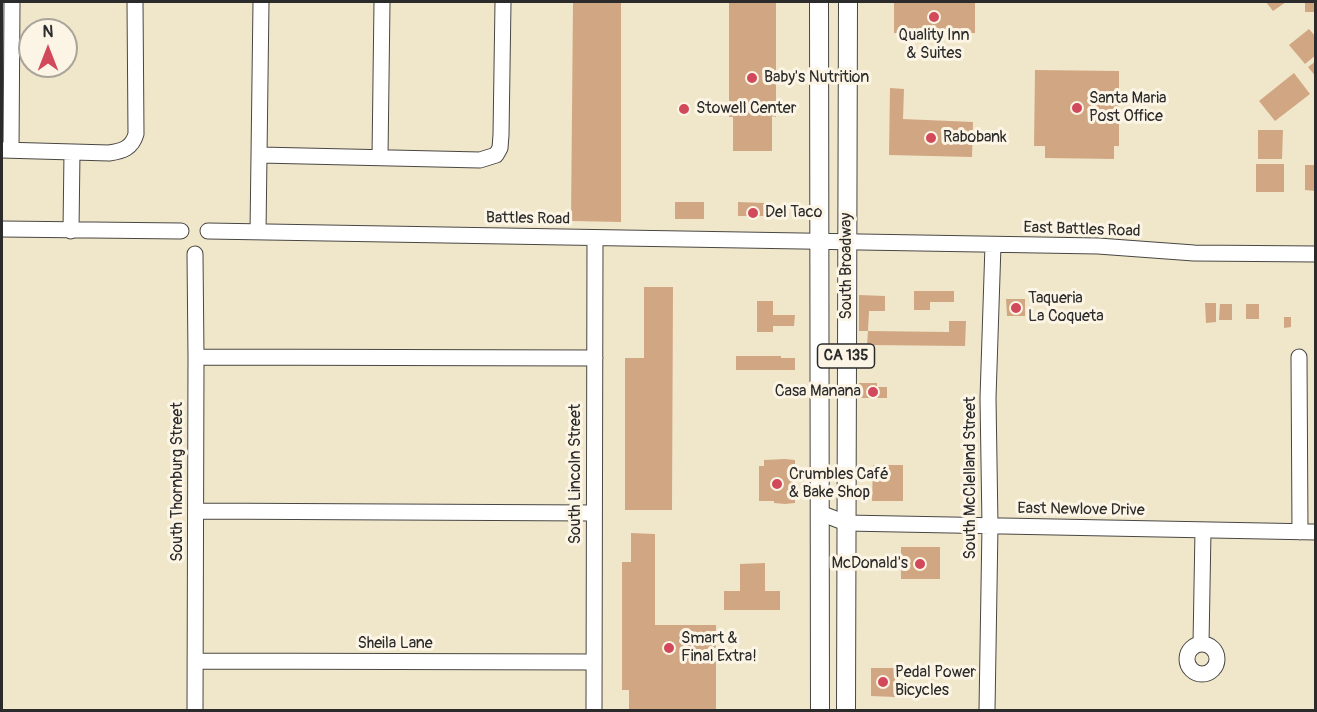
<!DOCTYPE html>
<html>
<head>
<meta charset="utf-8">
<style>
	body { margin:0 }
	#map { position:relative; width:1317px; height:712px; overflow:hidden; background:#f0e7ca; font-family:Pangolin,sans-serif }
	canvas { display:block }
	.frame { position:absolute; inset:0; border:3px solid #2b2b2b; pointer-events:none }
	.north { position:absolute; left:18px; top:18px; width:60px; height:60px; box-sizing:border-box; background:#fcf5e5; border:2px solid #a8a49b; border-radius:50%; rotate:0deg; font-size:16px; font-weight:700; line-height:24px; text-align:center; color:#2b2b2b }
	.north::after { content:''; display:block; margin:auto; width:21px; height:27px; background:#d1495b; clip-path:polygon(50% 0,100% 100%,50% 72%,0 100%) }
</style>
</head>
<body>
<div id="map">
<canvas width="1317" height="712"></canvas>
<div class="frame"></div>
<div class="north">N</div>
</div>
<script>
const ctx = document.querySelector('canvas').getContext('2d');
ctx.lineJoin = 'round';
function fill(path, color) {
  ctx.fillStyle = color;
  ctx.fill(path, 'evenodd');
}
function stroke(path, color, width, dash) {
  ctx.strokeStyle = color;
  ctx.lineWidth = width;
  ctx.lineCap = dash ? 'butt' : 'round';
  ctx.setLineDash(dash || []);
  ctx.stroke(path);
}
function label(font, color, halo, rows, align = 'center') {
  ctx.font = font + ' Pangolin,sans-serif';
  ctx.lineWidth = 6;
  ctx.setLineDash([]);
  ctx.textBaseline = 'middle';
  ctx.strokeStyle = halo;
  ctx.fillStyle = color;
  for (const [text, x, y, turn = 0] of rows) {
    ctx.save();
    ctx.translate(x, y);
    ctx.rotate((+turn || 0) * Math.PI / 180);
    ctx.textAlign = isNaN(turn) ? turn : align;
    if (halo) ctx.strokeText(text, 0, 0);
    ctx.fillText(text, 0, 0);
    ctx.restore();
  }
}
const building = new Path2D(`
	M 573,2 L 621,2 L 621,222 L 571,221 Z
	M 729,2 L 776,2 L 776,117 L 772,116 L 772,151 L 733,151 L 733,117 L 729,117 Z
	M 894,2 L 975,2 L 975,33 L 894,33 Z
	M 1266,2 L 1286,2 L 1273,11 Z
	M 1305,2 L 1316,2 L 1316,12 L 1305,12 Z
	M 1309,29 L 1316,37 L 1316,55 L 1305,64 L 1289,45 Z
	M 1316,61 L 1316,77 L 1308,67 Z
	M 1035,70 L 1119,71 L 1119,146 L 1114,146 L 1114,159 L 1045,158 L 1045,146 L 1034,146 Z
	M 1294,73 L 1310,94 L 1275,121 L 1259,101 Z
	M 890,88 L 904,89 L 903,119 L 973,122 L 972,157 L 889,155 Z
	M 1258,130 L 1283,130 L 1282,159 L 1258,159 Z
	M 1256,164 L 1284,164 L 1284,192 L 1256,192 Z
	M 1305,165 L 1316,165 L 1316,191 L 1305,190 Z
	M 675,202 L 704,202 L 704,219 L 675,219 Z
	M 738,202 L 765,203 L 765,209 L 769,209 L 769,216 L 738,216 Z
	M 644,287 L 673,287 L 672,510 L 625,510 L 625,358 L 644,358 Z
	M 914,291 L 954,291 L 954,302 L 930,302 L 930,310 L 914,310 Z
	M 859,295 L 885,296 L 885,311 L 869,311 L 868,331 L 859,331 Z
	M 1006,299 L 1025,299 L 1025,316 L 1007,316 Z
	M 757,301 L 773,301 L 773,315 L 795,315 L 794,326 L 773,326 L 773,332 L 757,332 Z
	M 1205,303 L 1216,303 L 1216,322 L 1206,323 Z
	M 1220,304 L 1232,304 L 1232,320 L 1219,320 Z
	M 1246,304 L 1259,304 L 1259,319 L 1246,319 Z
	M 1284,317 L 1291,317 L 1291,327 L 1284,328 Z
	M 949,321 L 966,321 L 965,346 L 867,345 L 868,331 L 949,332 Z
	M 736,356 L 781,356 L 781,358 L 795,358 L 795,370 L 736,370 Z
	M 859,383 L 877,383 L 877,387 L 887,387 L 887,398 L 859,398 Z
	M 785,459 L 795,460 L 795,503 L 785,504 L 774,503 L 774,501 L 759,501 L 759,466 L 764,466 L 764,460 Z
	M 873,465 L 903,465 L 903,501 L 872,501 Z
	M 631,533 L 655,534 L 655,625 L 716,625 L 716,710 L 629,710 L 629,690 L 622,690 L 622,562 L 631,562 Z
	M 901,547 L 940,547 L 940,579 L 901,579 Z
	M 765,563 L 765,591 L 780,591 L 780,610 L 724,610 L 724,591 L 740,591 L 740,564 Z
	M 871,668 L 895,668 L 895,697 L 871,696 Z`);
const minor = new Path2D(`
	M 2,150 L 109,153 C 123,151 132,148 136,134 L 135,2
	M 11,150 L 12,2
	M 260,155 L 480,160 L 496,155 L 500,148 L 501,135 L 503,2
	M 380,157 L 382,2
	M 2,229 L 181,231
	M 71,231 L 72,152
	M 208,231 L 1098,246 L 1194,253 L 1316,254
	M 258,232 L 261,2
	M 195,254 L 196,357 L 195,710
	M 196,357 L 595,358
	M 1299,357 L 1300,532
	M 196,511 L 593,513
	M 820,513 L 846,523 L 1316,532
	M 1201,644 L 1203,530
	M1187 659a15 15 0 1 1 30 0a15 15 0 1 1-30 0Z
	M 195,661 L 594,662
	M 594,710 L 595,239
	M 987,710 L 990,526 L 988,398 L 993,245`);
const major = new Path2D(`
	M 819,2 L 820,710
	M 846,710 L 848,2`);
const markers = [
	[934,17,6,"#d1495b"],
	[752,78,6,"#d1495b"],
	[1077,108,6,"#d1495b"],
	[684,109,6,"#d1495b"],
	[931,138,6,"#d1495b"],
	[753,213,6,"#d1495b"],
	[1016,308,6,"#d1495b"],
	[873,392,6,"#d1495b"],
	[777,484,6,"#d1495b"],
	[920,564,6,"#d1495b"],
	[669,648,6,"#d1495b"],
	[883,682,6,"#d1495b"]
];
const shields = [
	[846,356,57]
];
const shieldNames = [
	["CA 135",846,356]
];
const poiNames = [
	["Quality Inn",934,36,"center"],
	["& Suites",934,54,"center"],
	["Baby's Nutrition",764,78],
	["Santa Maria",1089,99],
	["Post Office",1089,117],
	["Stowell Center",696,109],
	["Rabobank",943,138],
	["Del Taco",765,213],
	["Taqueria",1028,299],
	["La Coqueta",1028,317],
	["Casa Manana",861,392,"right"],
	["Crumbles Café",789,475],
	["& Bake Shop",789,493],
	["McDonald's",908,564,"right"],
	["Smart &",681,639],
	["Final Extra!",681,657],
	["Pedal Power",895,673],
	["Bicycles",895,691]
];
const streetNames = [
	["Battles Road",528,219,1],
	["East Battles Road",1082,230,2],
	["South Broadway",847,266,-90],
	["South Lincoln Street",576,474,-90],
	["South McClelland Street",971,478,-90],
	["South Thornburg Street",178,482,-90],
	["East Newlove Drive",1081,510,1],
	["Sheila Lane",395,644]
];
fill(building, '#d1a683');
stroke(minor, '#494743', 17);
stroke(major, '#494743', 20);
stroke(minor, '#fff', 15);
stroke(major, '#fff', 18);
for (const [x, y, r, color] of markers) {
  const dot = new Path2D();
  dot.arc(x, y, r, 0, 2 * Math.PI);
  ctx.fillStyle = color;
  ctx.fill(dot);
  stroke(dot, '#fcf5e5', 2);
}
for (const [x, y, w] of shields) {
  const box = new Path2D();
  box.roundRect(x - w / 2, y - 12, w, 24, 4.5);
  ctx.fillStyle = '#fcf5e5';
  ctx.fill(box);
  stroke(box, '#2b2b2b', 1.5);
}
label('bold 15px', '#2b2b2b', null, shieldNames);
label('16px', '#2b2b2b', '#fcf5e5', poiNames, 'left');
label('16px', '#2b2b2b', '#fcf5e5', streetNames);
</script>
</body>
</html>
